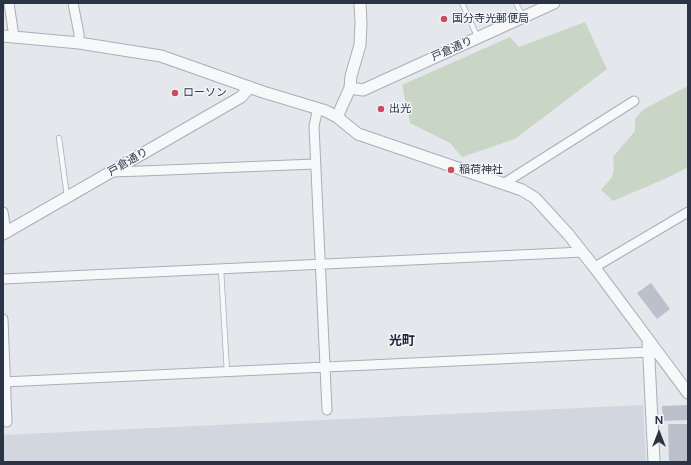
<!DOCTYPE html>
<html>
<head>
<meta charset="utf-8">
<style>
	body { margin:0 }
	#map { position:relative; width:691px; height:465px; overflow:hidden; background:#e4e7ec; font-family:Figtree,sans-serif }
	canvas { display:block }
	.frame { position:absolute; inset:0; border:4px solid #2b3445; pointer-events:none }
	.north { position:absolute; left:639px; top:413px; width:40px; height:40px; -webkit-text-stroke:3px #f4f6f9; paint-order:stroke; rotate:0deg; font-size:11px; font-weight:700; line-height:16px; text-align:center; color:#2b3445 }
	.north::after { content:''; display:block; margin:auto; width:14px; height:18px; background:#2b3445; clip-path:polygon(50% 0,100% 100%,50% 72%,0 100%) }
</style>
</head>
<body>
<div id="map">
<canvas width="691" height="465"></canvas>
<div class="frame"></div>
<div class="north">N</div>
</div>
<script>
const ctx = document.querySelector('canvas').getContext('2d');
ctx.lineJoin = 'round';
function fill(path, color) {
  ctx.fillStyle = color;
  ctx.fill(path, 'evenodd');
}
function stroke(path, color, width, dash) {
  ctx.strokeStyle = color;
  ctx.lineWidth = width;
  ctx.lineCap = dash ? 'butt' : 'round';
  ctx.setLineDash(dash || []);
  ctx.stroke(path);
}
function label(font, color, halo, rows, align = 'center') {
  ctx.font = font + ' Figtree,"Noto Sans JP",sans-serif';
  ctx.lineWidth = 3;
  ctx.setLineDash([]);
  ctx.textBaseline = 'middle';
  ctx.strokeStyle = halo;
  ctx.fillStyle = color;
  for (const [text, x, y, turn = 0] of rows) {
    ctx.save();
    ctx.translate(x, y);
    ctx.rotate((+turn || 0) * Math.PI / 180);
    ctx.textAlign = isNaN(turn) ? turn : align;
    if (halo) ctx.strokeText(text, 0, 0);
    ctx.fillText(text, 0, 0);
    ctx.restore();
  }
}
const built = new Path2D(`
	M 643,405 L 646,462 L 3,462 L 3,435 Z`);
const green = new Path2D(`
	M 585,22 L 607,69 L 515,139 L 462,157 L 450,143 L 410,123 L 402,85 L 510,37 L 519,47 Z
	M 688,86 L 688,167 L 667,178 L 613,201 L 601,190 L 612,177 L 614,169 L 613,157 L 635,131 L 635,119 L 644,109 Z`);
const building = new Path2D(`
	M 651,283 L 670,309 L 657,319 L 637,293 Z
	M 688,405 L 688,420 L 663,421 L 662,406 Z
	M 668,424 L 688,424 L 688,462 L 669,462 Z`);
const service = new Path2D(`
	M 462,3 L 478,38
	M 516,3 L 523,17
	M 59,138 L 67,196
	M 221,269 L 227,372`);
const minor = new Path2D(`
	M 9,3 L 14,37
	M 73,3 L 79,34 L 79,43
	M 318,108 L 314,126 L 327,410
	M 111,172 L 142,171 L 315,164
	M 503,184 L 634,101
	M 3,212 L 6,232
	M 595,267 L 688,212
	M 3,279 L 583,252
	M 3,319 L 7,422
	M 3,382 L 649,352`);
const tertiary = new Path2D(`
	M 3,36 L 79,43 L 161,56 L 263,92 L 326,111 L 337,117 L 358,134 L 522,190 L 535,198 L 568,234 L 595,268 L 688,393
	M 350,88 L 363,90 L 554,3
	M 337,117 L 350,88 L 351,76 L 360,45 L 361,23 L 360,3
	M 3,234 L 241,97 L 250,87
	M 648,339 L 654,462`);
const markers = [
	[444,19,4,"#d1495b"],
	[175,93,4,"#d1495b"],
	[381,109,4,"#d1495b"],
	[451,170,4,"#d1495b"]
];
const poiNames = [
	["国分寺光郵便局",452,19],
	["ローソン",183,93],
	["出光",389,109],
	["稲荷神社",459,170]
];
const streetNames = [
	["戸倉通り",452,49,-24],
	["戸倉通り",128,162,-30]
];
const quarterNames = [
	["光町",402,341]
];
fill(built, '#d2d6de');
fill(green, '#c9d6c5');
fill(building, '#bbc0ca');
stroke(service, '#a9aeb7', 6);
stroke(minor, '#a9aeb7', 11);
stroke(tertiary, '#a9aeb7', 13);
stroke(service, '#f7f8fa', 4.5);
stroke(minor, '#f7f8fa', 9);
stroke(tertiary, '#f7f8fa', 11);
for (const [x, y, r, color] of markers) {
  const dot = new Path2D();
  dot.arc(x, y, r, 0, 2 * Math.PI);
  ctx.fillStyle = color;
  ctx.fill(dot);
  stroke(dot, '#f4f6f9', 1.5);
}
label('11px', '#2b3445', '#f4f6f9', poiNames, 'left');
label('11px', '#2b3445', '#f4f6f9', streetNames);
label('bold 13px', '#1d2536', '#f4f6f9', quarterNames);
</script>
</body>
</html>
